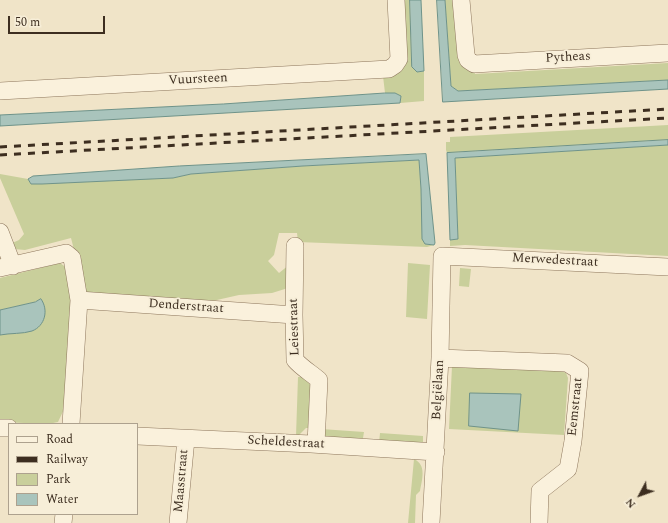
<!DOCTYPE html>
<html>
<head>
<meta charset="utf-8">
<style>
	body { margin:0 }
	#map { position:relative; width:668px; height:523px; overflow:hidden; background:#f0e4c8; font-family:Spectral,serif }
	canvas { display:block }
	.legend { position:absolute; left:8px; top:423px; width:130px; height:92px; box-sizing:border-box; background:#f7eed8; border:1px solid #ada18e; margin:0; padding:5px 7px; list-style:none; font-size:12px; color:#3d2e20 }
	.legend li { display:flex; align-items:center; gap:8px; height:20px }
	.legend b { width:20px; border:1px solid #ada18e }
	.north { position:absolute; left:620px; top:475px; width:40px; height:40px; -webkit-text-stroke:3px #f7eed8; paint-order:stroke; rotate:229deg; font-size:11px; font-weight:700; line-height:16px; text-align:center; color:#3d2e20 }
	.north::after { content:''; display:block; margin:auto; width:14px; height:18px; background:#3d2e20; clip-path:polygon(50% 0,100% 100%,50% 72%,0 100%) }
	.scale { position:absolute; left:8px; top:16px; width:97px; height:18px; box-sizing:border-box; border:2px solid #3d2e20; border-top:0; padding-left:5px; font-size:12px; line-height:14px; white-space:nowrap; color:#3d2e20; -webkit-text-stroke:3px #f7eed8; paint-order:stroke }
</style>
</head>
<body>
<div id="map">
<canvas width="668" height="523"></canvas>
<ul class="legend">
<li><b style="height:5px;background:#faf1dc"></b>Road</li>
<li><b style="height:5px;background:#3d2e20"></b>Railway</li>
<li><b style="height:11px;background:#c9cf9b"></b>Park</li>
<li><b style="height:11px;background:#a9c4bc"></b>Water</li>
</ul>
<div class="north">N</div>
<div class="scale">50 m</div>
</div>
<script>
const ctx = document.querySelector('canvas').getContext('2d');
ctx.lineJoin = 'round';
function fill(path, color) {
  ctx.fillStyle = color;
  ctx.fill(path, 'evenodd');
}
function stroke(path, color, width, dash) {
  ctx.strokeStyle = color;
  ctx.lineWidth = width;
  ctx.lineCap = dash ? 'butt' : 'round';
  ctx.setLineDash(dash || []);
  ctx.stroke(path);
}
function label(font, color, halo, rows, align = 'center') {
  ctx.font = font + ' Spectral,serif';
  ctx.lineWidth = 3.5;
  ctx.setLineDash([]);
  ctx.textBaseline = 'middle';
  ctx.strokeStyle = halo;
  ctx.fillStyle = color;
  for (const [text, x, y, turn = 0] of rows) {
    ctx.save();
    ctx.translate(x, y);
    ctx.rotate((+turn || 0) * Math.PI / 180);
    ctx.textAlign = isNaN(turn) ? turn : align;
    if (halo) ctx.strokeText(text, 0, 0);
    ctx.fillText(text, 0, 0);
    ctx.restore();
  }
}
const green = new Path2D(`
	M 400,0 L 410,0 L 412,67 L 417,72 L 424,71 L 424,101 L 400,103 L 401,96 L 395,93 L 385,93 L 383,76 L 389,76 Z
	M 445,0 L 456,0 L 475,74 L 668,63 L 668,80 L 458,91 L 451,86 Z
	M 668,125 L 668,140 L 447,153 L 446,150 L 446,142 L 450,142 L 450,137 Z
	M 668,145 L 668,256 L 465,245 L 450,246 L 450,240 L 458,239 L 455,158 Z
	M 419,160 L 425,244 L 434,245 L 427,247 L 298,242 L 297,233 L 279,233 L 274,255 L 268,261 L 279,273 L 289,265 L 288,288 L 272,293 L 239,295 L 208,302 L 84,296 L 83,285 L 71,238 L 25,250 L 14,249 L 10,244 L 19,240 L 24,234 L 0,178 L 0,174 L 28,179 L 31,184 L 172,178 L 191,174 L 303,166 Z
	M 60,263 L 67,268 L 73,306 L 66,405 L 58,422 L 48,424 L 0,422 L 0,335 L 4,334 L 41,299 L 35,302 L 0,310 L 0,278 Z
	M 408,263 L 430,265 L 427,319 L 406,317 Z
	M 460,268 L 471,269 L 469,287 L 459,286 Z
	M 452,366 L 561,371 L 566,373 L 568,378 L 564,435 L 449,429 Z
	M 298,377 L 304,377 L 312,387 L 310,428 L 306,428 L 298,436 L 296,436 Z
	M 321,429 L 364,432 L 362,444 C 349,442 325,445 321,429 Z
	M 380,433 L 423,436 L 423,442 L 414,446 L 379,443 Z
	M 414,459 C 427,465 422,480 420,491 L 416,495 L 415,523 L 408,523 Z`);
const water = new Path2D(`
	M 410,0 L 421,0 L 424,71 L 417,72 L 412,67 Z
	M 437,0 L 445,0 L 451,86 L 458,91 L 668,80 L 668,89 L 443,102 Z
	M 385,93 L 395,93 L 401,96 L 400,103 L 0,126 L 0,115 L 223,104 Z
	M 668,140 L 668,145 L 455,158 L 458,239 L 450,240 L 447,153 Z
	M 426,154 L 435,243 L 434,245 L 425,244 L 422,239 L 421,189 L 419,160 L 303,166 L 191,174 L 173,178 L 42,184 L 31,184 L 28,179 L 33,176 L 179,166 Z
	M 41,299 C 49,310 45,326 32,331 C 23,334 10,333 0,335 L 0,310 L 35,302 Z
	M 470,393 L 521,394 L 518,431 L 469,426 Z`);
const minor = new Path2D(`
	M 461,0 L 466,55 L 468,60 L 474,64 L 668,53
	M 0,91 L 389,69 L 395,65 L 399,59 L 396,0
	M 0,232 L 13,266
	M 295,246 L 294,315 L 295,360 C 302,368 311,373 319,380 L 316,444
	M 0,268 L 66,253 L 72,258 L 79,300 L 71,424
	M 79,300 L 294,315
	M 440,358 L 567,363 L 580,371 L 573,441 L 568,469 L 540,491 L 539,523
	M 0,428 L 9,428
	M 137,436 L 311,444 L 436,452
	M 63,523 L 64,514
	M 178,523 L 186,439
	M 431,523 L 440,358 L 442,256 L 668,267`);
const rail = new Path2D(`
	M 0,147 L 668,109
	M 0,155 L 668,118`);
const streetNames = [
	["Pytheas",568,58,-3],
	["Vuursteen",198,80,-3],
	["Merwedestraat",555,261,3],
	["Denderstraat",186,307,4],
	["Leiestraat",295,327,-92],
	["Belgiëlaan",439,390,-87],
	["Eemstraat",576,407,-84],
	["Scheldestraat",286,443,3],
	["Maasstraat",182,481,-85]
];
fill(green, '#c9cf9b');
fill(water, '#a9c4bc');
stroke(water, '#6f938a', 1);
stroke(minor, '#8d765c', 18);
stroke(minor, '#faf1dc', 17);
stroke(rail, '#3d2e20', 3, [7, 7]);
label('13px', '#3d2e20', '#f7eed8', streetNames);
</script>
</body>
</html>
